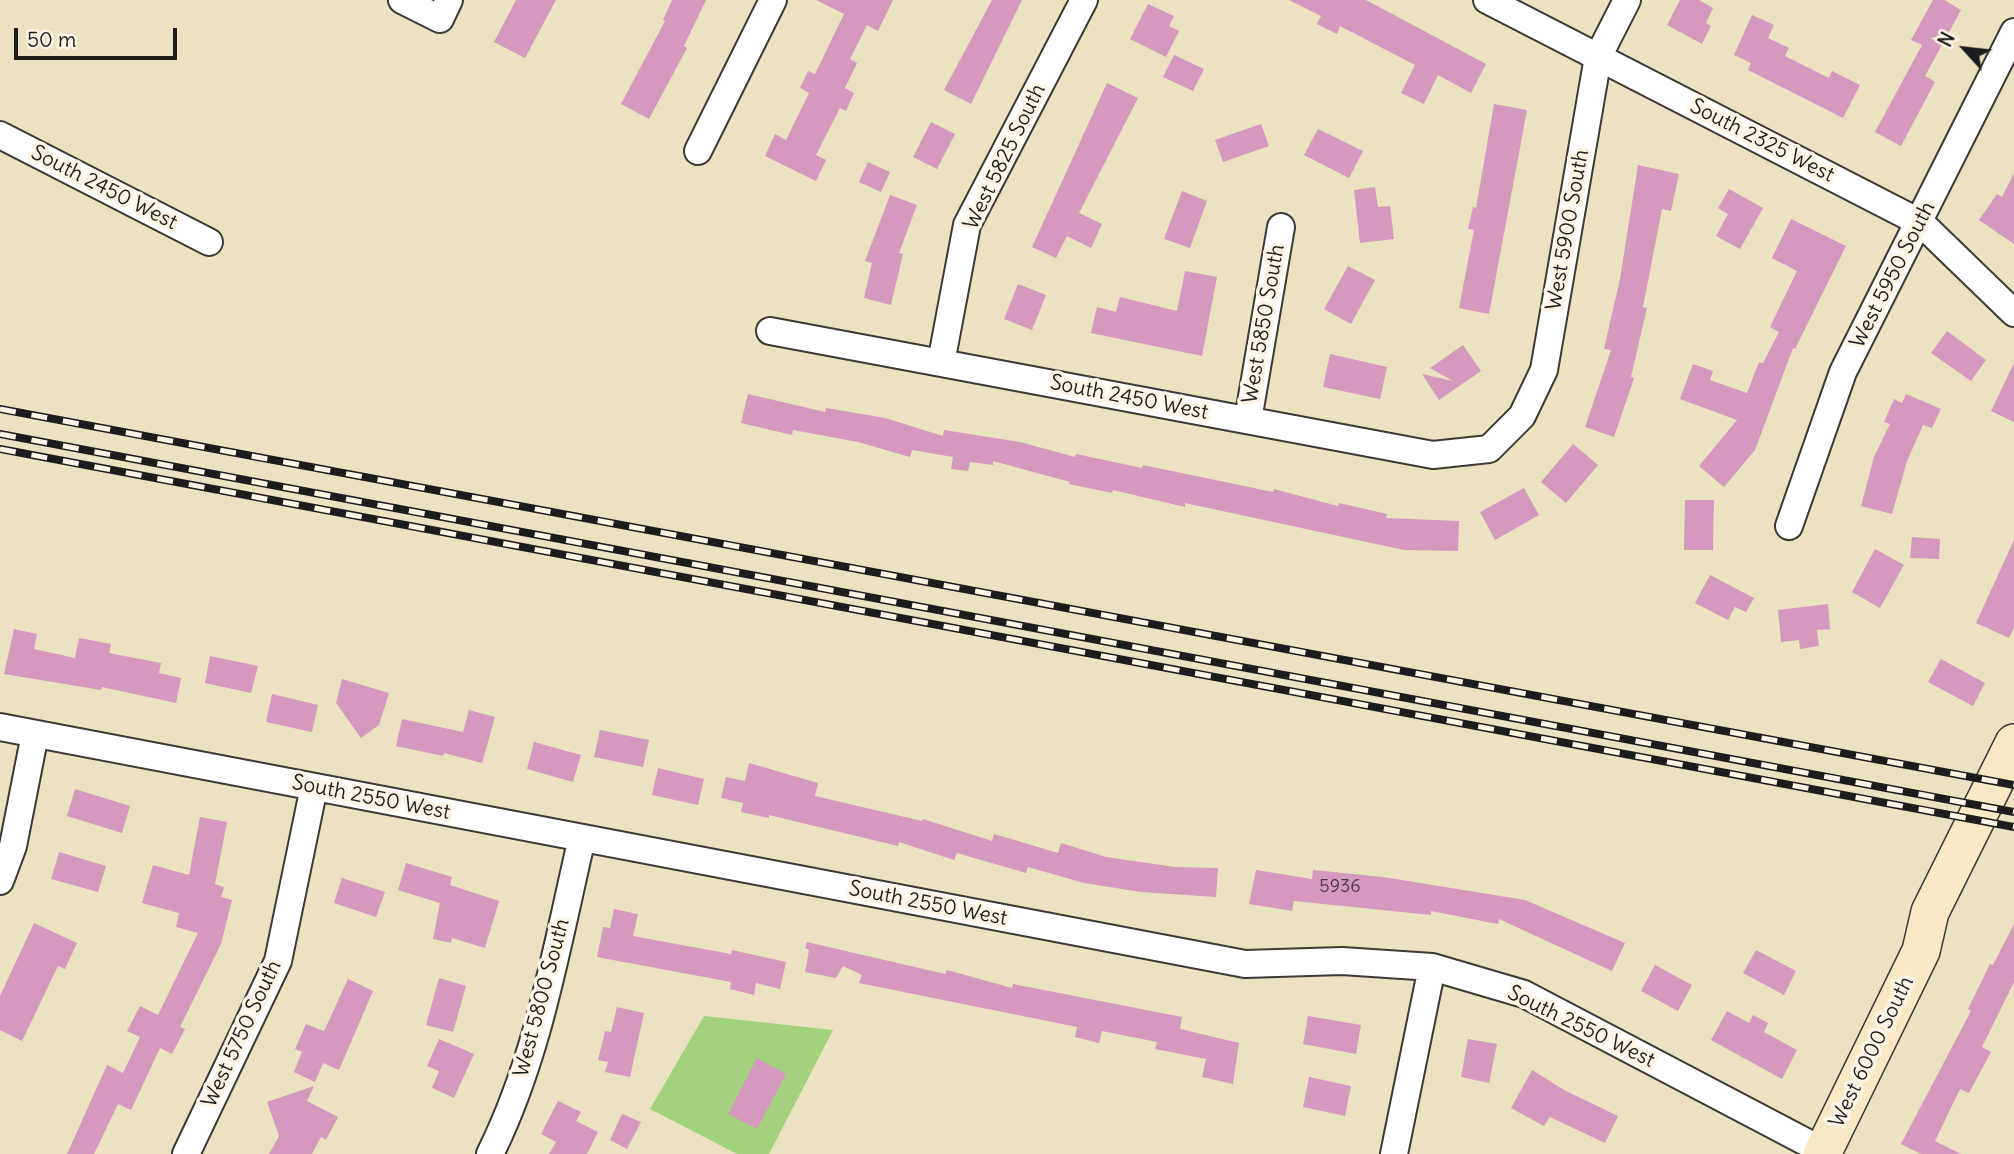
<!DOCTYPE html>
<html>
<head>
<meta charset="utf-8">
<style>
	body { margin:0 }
	#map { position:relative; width:2014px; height:1154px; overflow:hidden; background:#eae2c0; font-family:Delius,sans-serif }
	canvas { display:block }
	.north { position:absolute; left:1930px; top:14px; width:70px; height:70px; -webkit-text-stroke:5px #fcf5e5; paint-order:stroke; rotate:297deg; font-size:19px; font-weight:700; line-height:28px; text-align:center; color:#1c1c1c }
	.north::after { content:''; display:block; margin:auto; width:24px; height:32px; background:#1c1c1c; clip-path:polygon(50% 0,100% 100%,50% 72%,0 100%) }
	.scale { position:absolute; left:14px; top:28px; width:163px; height:32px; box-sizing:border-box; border:4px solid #1c1c1c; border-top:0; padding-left:9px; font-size:21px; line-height:24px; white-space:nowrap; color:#1c1c1c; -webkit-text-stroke:5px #fcf5e5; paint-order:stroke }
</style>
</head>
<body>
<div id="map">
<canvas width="2014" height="1154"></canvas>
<div class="north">N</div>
<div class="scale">50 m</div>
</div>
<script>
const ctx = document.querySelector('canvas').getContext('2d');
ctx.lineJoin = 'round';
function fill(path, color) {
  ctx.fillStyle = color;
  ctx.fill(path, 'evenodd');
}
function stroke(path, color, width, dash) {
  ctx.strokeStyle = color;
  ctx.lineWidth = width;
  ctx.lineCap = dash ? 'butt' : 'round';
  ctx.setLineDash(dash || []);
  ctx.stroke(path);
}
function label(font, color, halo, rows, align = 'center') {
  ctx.font = font + ' Delius,sans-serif';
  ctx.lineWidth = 7;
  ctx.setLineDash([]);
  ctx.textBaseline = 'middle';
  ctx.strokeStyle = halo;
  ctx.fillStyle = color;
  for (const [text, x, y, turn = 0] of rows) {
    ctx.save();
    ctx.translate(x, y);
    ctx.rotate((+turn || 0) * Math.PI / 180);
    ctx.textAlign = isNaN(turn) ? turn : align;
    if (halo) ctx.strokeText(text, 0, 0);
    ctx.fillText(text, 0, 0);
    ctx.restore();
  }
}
const green = new Path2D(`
	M 704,1016 L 833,1030 L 769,1154 L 737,1154 L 650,1109 Z`);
const building = new Path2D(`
	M 516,0 L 556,0 L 525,58 L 494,42 Z
	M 672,0 L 706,0 L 684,46 L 687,48 L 649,119 L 621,104 L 665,21 L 663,20 Z
	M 816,0 L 893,0 L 878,31 L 867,25 L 850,59 L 857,63 L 845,88 L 854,93 L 846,111 L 840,108 L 816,155 L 826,160 L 816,181 L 765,156 L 775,134 L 786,140 L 809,93 L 800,88 L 808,71 L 815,74 L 844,14 Z
	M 992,0 L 1022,0 L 971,104 L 944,90 Z
	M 1289,0 L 1366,0 L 1486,64 L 1471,93 L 1438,75 L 1424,104 L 1401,93 L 1415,65 L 1340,26 L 1337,34 L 1317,24 L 1321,16 Z
	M 1680,0 L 1699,0 L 1713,8 L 1706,23 L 1711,26 L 1702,44 L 1667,25 Z
	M 1933,0 L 1944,0 L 1961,10 L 1925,76 L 1935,82 L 1901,146 L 1875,132 L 1922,45 L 1911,40 Z
	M 1148,4 L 1174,16 L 1169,26 L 1179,31 L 1166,57 L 1130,39 Z
	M 1752,15 L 1774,25 L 1768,38 L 1789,48 L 1785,56 L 1829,78 L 1832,71 L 1860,85 L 1843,118 L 1748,70 L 1751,63 L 1734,55 Z
	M 1174,55 L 1204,69 L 1193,91 L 1163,77 Z
	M 1107,83 L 1138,98 L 1079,213 L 1102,224 L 1091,248 L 1067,236 L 1056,258 L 1032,247 Z
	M 1494,104 L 1527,110 L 1489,314 L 1459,308 L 1474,230 L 1468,229 L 1473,207 L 1476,208 Z
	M 931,122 L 955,134 L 937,169 L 913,157 Z
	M 1261,124 L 1269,146 L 1223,162 L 1215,140 Z
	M 1318,129 L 1363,151 L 1349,178 L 1304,155 Z
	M 868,162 L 890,172 L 881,192 L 859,182 Z
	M 1638,165 L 1679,174 L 1671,211 L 1662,209 L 1643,307 L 1647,308 L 1631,377 L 1634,378 L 1614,437 L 1585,427 L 1611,350 L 1604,349 L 1620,279 Z
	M 2014,173 L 2014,244 L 1979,220 L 1997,194 L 2002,197 Z
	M 1375,187 L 1378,207 L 1390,206 L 1394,239 L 1360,243 L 1354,190 Z
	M 1729,189 L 1763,208 L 1740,249 L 1716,236 L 1728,214 L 1718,208 Z
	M 1182,191 L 1207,201 L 1190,248 L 1164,239 Z
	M 890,195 L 917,205 L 899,253 L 903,254 L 891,305 L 864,298 L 872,263 L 865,261 Z
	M 1791,219 L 1846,246 L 1795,349 L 1793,348 L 1755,450 L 1724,487 L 1699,466 L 1737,420 L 1680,399 L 1693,364 L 1713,371 L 1710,380 L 1747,393 L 1759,362 L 1763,363 L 1779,332 L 1770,327 L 1797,271 L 1772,258 Z
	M 1348,266 L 1375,280 L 1351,324 L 1324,309 Z
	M 1185,271 L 1217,277 L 1202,356 L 1091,333 L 1097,307 L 1116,312 L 1120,297 L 1177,311 Z
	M 1018,284 L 1046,295 L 1032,330 L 1004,319 Z
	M 1947,331 L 1986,360 L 1971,381 L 1931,353 Z
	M 1463,345 L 1481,371 L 1439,400 L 1422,374 L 1453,381 L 1430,368 Z
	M 1330,354 L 1387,367 L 1380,399 L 1323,387 Z
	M 2014,363 L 2014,422 L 1991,411 Z
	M 748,394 L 825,412 L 826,408 L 885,418 L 943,436 L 944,430 L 1020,442 L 1075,457 L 1076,454 L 1142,468 L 1143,465 L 1273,492 L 1274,489 L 1338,506 L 1339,503 L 1387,514 L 1386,518 L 1459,521 L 1458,551 L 1404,550 L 1185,503 L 1185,507 L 1113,490 L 1112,493 L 1069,484 L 1070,482 L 993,461 L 993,465 L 970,462 L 968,471 L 951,469 L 953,457 L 912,450 L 910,457 L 858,442 L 793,430 L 792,435 L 741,423 Z
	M 1906,394 L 1941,409 L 1932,428 L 1923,425 L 1907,461 L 1892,514 L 1861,506 L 1874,457 L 1890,424 L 1884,422 L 1894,399 L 1902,403 Z
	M 1573,444 L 1598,465 L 1566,503 L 1541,482 Z
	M 1524,488 L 1539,515 L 1495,540 L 1480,512 Z
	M 1685,500 L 1714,500 L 1713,550 L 1684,550 Z
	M 1912,537 L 1940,539 L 1939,559 L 1910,558 Z
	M 2014,540 L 2014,627 L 2009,638 L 1976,623 Z
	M 1875,549 L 1904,565 L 1880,608 L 1852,592 Z
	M 1710,575 L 1754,598 L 1746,612 L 1735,607 L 1728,620 L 1695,603 Z
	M 1828,604 L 1830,629 L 1817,630 L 1819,646 L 1800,649 L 1799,640 L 1781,642 L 1778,610 Z
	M 14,629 L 37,634 L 34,649 L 75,658 L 79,638 L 111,644 L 109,653 L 161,663 L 159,673 L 181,678 L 176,703 L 102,687 L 101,690 L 4,674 Z
	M 210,656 L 258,666 L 251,693 L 205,683 Z
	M 1941,659 L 1985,683 L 1973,706 L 1928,682 Z
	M 342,679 L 389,693 L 379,725 L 361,738 L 336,703 Z
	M 272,694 L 318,705 L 312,732 L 266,722 Z
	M 469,710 L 495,717 L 482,763 L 444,753 L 443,756 L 396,746 L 402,719 L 463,732 Z
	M 600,730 L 649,740 L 643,767 L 594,757 Z
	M 534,742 L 581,755 L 573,782 L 527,769 Z
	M 749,763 L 818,783 L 815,796 L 922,821 L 923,819 L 992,841 L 994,834 L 1058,853 L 1061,843 L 1106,857 L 1175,867 L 1218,868 L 1216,897 L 1141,892 L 1084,883 L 1028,867 L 1026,873 L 957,853 L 954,860 L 899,842 L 898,846 L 769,815 L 769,818 L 741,812 L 743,803 L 721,798 L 726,777 L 745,781 Z
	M 658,768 L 704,779 L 698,805 L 652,795 Z
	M 75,789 L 130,806 L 122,833 L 67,816 Z
	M 200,817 L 227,822 L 215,884 L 224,887 L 221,897 L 232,900 L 221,944 L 180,1027 L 185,1029 L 172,1054 L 160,1048 L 131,1110 L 118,1104 L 94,1154 L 67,1154 L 107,1065 L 123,1073 L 140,1037 L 127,1031 L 140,1006 L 158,1015 L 198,933 L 176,927 L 179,913 L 142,903 L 153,865 L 189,875 Z
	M 59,852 L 106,866 L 98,892 L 51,879 Z
	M 406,863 L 452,877 L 450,885 L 499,901 L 485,948 L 452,938 L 451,943 L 433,939 L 440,903 L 398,890 Z
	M 1256,870 L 1312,879 L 1313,870 L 1383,877 L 1525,900 L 1625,943 L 1612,971 L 1499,919 L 1498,924 L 1431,911 L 1431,915 L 1294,901 L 1292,911 L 1249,904 Z
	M 342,878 L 385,892 L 376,917 L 334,903 Z
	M 614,909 L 638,914 L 633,936 L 731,954 L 732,950 L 786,962 L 780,989 L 756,983 L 754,995 L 730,989 L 731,982 L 597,957 L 603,927 L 610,928 Z
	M 34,923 L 77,943 L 65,969 L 58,966 L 22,1041 L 0,1030 L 0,996 Z
	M 2014,924 L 2014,982 L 1982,1047 L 1991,1052 L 1969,1093 L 1960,1089 L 1935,1141 L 1961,1154 L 1921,1154 L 1901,1144 L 1971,1011 L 1968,1009 L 1990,964 L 1993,965 Z
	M 807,942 L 945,974 L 947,970 L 1012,988 L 1013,984 L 1182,1017 L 1180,1029 L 1239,1043 L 1233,1084 L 1202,1077 L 1206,1059 L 1155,1049 L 1157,1042 L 1102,1031 L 1099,1043 L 1075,1037 L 1077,1027 L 859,983 L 862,975 L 843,966 L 836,978 L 805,972 L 809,950 L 805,948 Z
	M 1756,950 L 1796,971 L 1784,995 L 1743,973 Z
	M 1655,965 L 1692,985 L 1678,1011 L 1641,991 Z
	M 439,978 L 466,986 L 453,1032 L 426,1025 Z
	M 348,979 L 373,991 L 339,1070 L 323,1063 L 315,1082 L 294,1072 L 302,1052 L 295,1049 L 306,1024 L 324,1031 Z
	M 617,1007 L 644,1013 L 630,1077 L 605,1072 L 608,1062 L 598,1060 L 605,1031 L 611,1032 Z
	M 1727,1011 L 1749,1023 L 1753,1015 L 1768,1023 L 1764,1032 L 1797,1050 L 1782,1079 L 1711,1040 Z
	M 1308,1016 L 1361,1025 L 1356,1054 L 1303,1044 Z
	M 439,1039 L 474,1054 L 454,1098 L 432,1088 L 439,1071 L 427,1066 Z
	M 1468,1039 L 1497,1044 L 1489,1083 L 1461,1077 Z
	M 757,1058 L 786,1074 L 757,1129 L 728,1114 Z
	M 1532,1070 L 1564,1090 L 1618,1116 L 1605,1143 L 1550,1117 L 1544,1126 L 1511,1108 Z
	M 1309,1077 L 1351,1086 L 1345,1116 L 1303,1107 Z
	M 314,1086 L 307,1101 L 338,1117 L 326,1140 L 321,1137 L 312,1154 L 269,1154 L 279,1136 L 267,1102 Z
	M 558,1101 L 581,1112 L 576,1121 L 598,1132 L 587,1154 L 549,1154 L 556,1142 L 541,1134 Z
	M 622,1114 L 641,1122 L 627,1149 L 610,1140 Z`);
const street = new Path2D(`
	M 402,0 L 440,19 L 449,0
	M 1487,0 L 1921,223 L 2014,313
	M 0,135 L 209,242
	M 698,151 L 773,0
	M 770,331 L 1433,455 L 1489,449 L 1522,416 L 1544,370 L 1598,57 L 1627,0
	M 941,363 L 967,225 L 1084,0
	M 1248,420 L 1281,227
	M 1789,526 L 1843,372 L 2014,32
	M 0,727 L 1245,964 L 1342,961 L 1432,967 L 1524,994 L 1823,1151
	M 0,881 L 13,846 L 35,734
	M 186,1154 L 278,961 L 314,787
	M 490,1154 C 539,1056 557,944 582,838
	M 1394,1154 L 1432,967`);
const secondary = new Path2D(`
	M 1822,1154 L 1921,951 L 1930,912 L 2014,743`);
const rail = new Path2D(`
	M 0,409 L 2014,785
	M 0,434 L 2014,812
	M 0,449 L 2014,827`);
const numberNames = [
	["5936",1340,887]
];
const streetNames = [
	["South 2325 West",1762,141,27],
	["West 5825 South",1005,157,-64],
	["South 2450 West",104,188,27],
	["West 5900 South",1568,230,-80],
	["West 5950 South",1893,275,-63],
	["West 5850 South",1264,324,-80],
	["South 2450 West",1129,398,11],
	["South 2550 West",371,798,11],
	["South 2550 West",928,904,11],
	["West 5800 South",542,998,-75],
	["South 2550 West",1581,1027,26],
	["West 5750 South",242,1034,-65],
	["West 6000 South",1872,1052,-64]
];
fill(green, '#a4d17e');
fill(building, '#d499bd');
stroke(street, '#3b3a35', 30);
stroke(secondary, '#3b3a35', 40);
stroke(street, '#fff', 26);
stroke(secondary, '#f7e9c3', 37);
stroke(rail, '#1c1c1c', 8);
stroke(rail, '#fcf5e5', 5, [16]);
label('18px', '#4a3b44', null, numberNames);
label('21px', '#1c1c1c', '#fcf5e5', streetNames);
</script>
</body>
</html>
